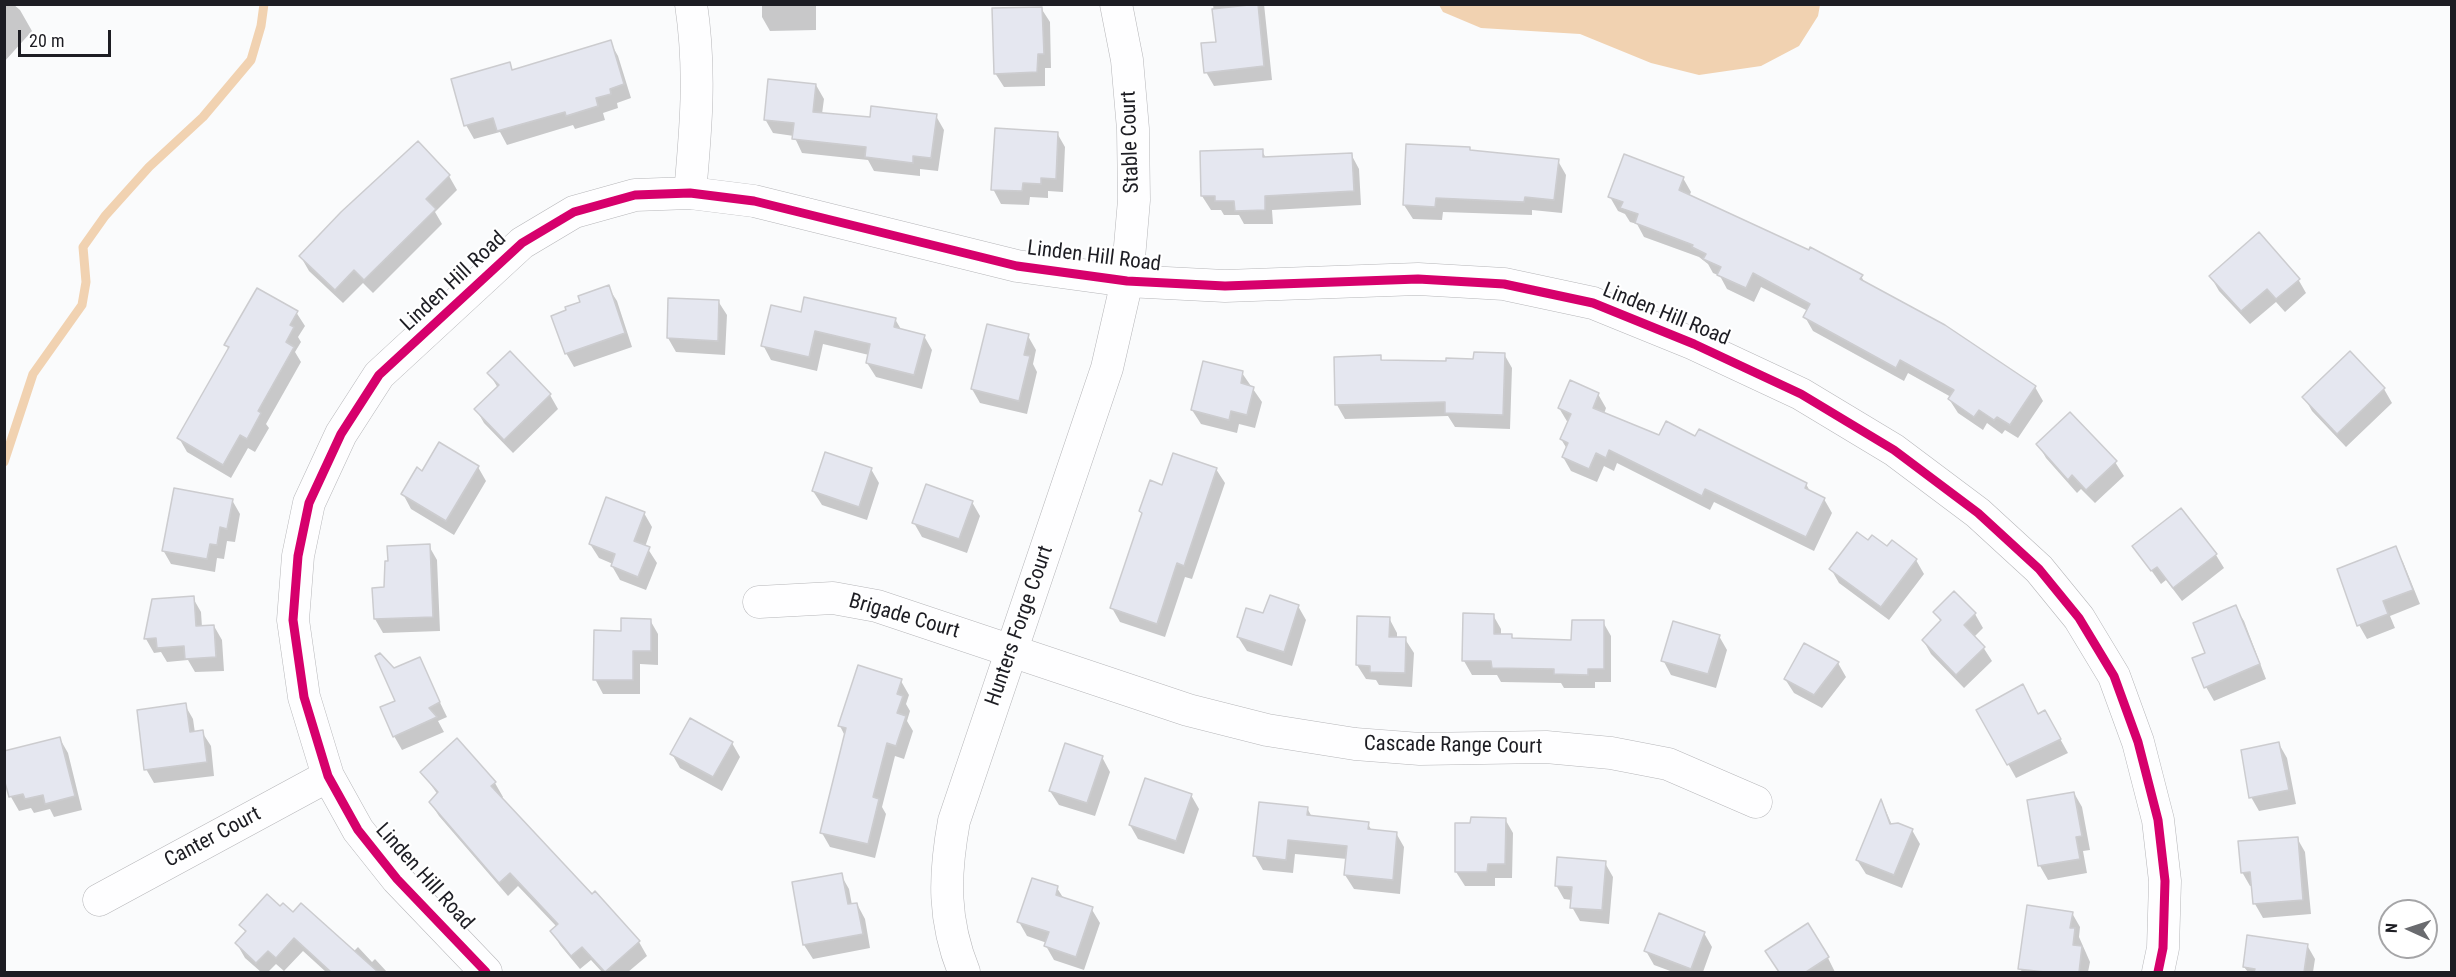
<!DOCTYPE html>
<html>
<head>
<meta charset="utf-8">
<style>
	body { margin:0 }
	#map { position:relative; width:2456px; height:977px; overflow:hidden; background:#fafbfc; font-family:"Roboto Condensed",sans-serif }
	canvas { display:block }
	.frame { position:absolute; inset:0; border:6px solid #1d1d23; pointer-events:none }
	.north { position:absolute; left:2378px; top:899px; width:60px; height:60px; box-sizing:border-box; background:#fff; border:2px solid #a5a5a7; border-radius:50%; rotate:273deg; font-size:16px; font-weight:700; line-height:24px; text-align:center; color:#1d1d23 }
	.north::after { content:''; display:block; margin:auto; width:21px; height:27px; background:#6a6b6f; clip-path:polygon(50% 0,100% 100%,50% 72%,0 100%) }
	.scale { position:absolute; left:18px; top:30px; width:93px; height:27px; box-sizing:border-box; border:3px solid #1d1d23; border-top:0; padding-left:8px; font-size:18px; line-height:21px; white-space:nowrap; color:#1d1d23; -webkit-text-stroke:4px #fff; paint-order:stroke }
</style>
</head>
<body>
<div id="map">
<canvas width="2456" height="977"></canvas>
<div class="frame"></div>
<div class="north">N</div>
<div class="scale">20 m</div>
</div>
<script>
const ctx = document.querySelector('canvas').getContext('2d');
ctx.lineJoin = 'round';
function fill(path, color) {
  ctx.fillStyle = color;
  ctx.fill(path, 'evenodd');
}
function stroke(path, color, width, dash) {
  ctx.strokeStyle = color;
  ctx.lineWidth = width;
  ctx.lineCap = dash ? 'butt' : 'round';
  ctx.setLineDash(dash || []);
  ctx.stroke(path);
}
function label(font, color, halo, rows, align = 'center') {
  ctx.font = font + ' "Roboto Condensed",sans-serif';
  ctx.lineWidth = 4.5;
  ctx.setLineDash([]);
  ctx.textBaseline = 'middle';
  ctx.strokeStyle = halo;
  ctx.fillStyle = color;
  for (const [text, x, y, turn = 0] of rows) {
    ctx.save();
    ctx.translate(x, y);
    ctx.rotate((+turn || 0) * Math.PI / 180);
    ctx.textAlign = isNaN(turn) ? turn : align;
    if (halo) ctx.strokeText(text, 0, 0);
    ctx.fillText(text, 0, 0);
    ctx.restore();
  }
}
const water = new Path2D(`
	M 1439,5 L 1820,5 L 1818,16 L 1799,46 L 1761,66 L 1699,75 L 1651,63 L 1580,34 L 1481,28 L 1443,12 Z`);
const shadow = new Path2D(`
	M 4,4 L 13,4 L 20,10 L 32,31 L 4,62 Z
	M 762,4 L 816,4 L 816,30 L 770,31 L 762,17 Z
	M 1213,4 L 1264,4 L 1272,80 L 1214,86 L 1206,72 L 1217,43 Z
	M 1041,8 L 1050,22 L 1051,68 L 1045,68 L 1045,86 L 1004,87 L 995,73 Z
	M 610,42 L 618,56 L 631,98 L 617,103 L 618,108 L 603,113 L 605,120 L 575,129 L 573,125 L 507,145 L 500,132 L 474,139 L 466,125 L 509,64 L 513,71 Z
	M 816,85 L 824,99 L 822,114 L 871,119 L 936,116 L 944,130 L 938,171 L 920,169 L 920,176 L 874,171 L 868,160 L 802,153 L 794,136 L 773,133 L 765,119 Z
	M 1057,133 L 1065,147 L 1063,192 L 1048,191 L 1048,198 L 1030,197 L 1029,205 L 1001,204 L 993,189 Z
	M 418,143 L 449,176 L 457,190 L 435,212 L 442,224 L 373,293 L 363,283 L 343,303 L 309,271 L 301,257 Z
	M 1262,151 L 1266,158 L 1351,154 L 1359,169 L 1361,205 L 1272,210 L 1273,224 L 1244,224 L 1239,215 L 1224,215 L 1221,210 L 1211,210 L 1202,196 Z
	M 1471,152 L 1558,161 L 1566,175 L 1562,213 L 1532,210 L 1532,215 L 1443,212 L 1442,220 L 1413,219 L 1404,205 Z
	M 1683,178 L 1691,192 L 1689,197 L 1861,276 L 1866,285 L 1944,327 L 2035,387 L 2043,401 L 2018,438 L 2005,430 L 2002,434 L 1987,423 L 1983,430 L 1958,413 L 1949,399 L 1951,397 L 1908,373 L 1904,381 L 1813,331 L 1805,317 L 1808,311 L 1761,287 L 1754,302 L 1727,289 L 1720,276 L 1713,273 L 1708,264 L 1699,257 L 1644,237 L 1637,224 L 1630,222 L 1625,214 L 1618,211 L 1610,197 Z
	M 2211,277 L 2298,279 L 2306,293 L 2285,312 L 2276,302 L 2250,324 L 2219,291 Z
	M 608,287 L 617,301 L 632,347 L 574,367 L 566,353 L 582,303 Z
	M 718,301 L 727,315 L 725,355 L 676,352 L 668,338 Z
	M 296,312 L 305,326 L 298,337 L 301,342 L 295,352 L 301,362 L 266,424 L 269,428 L 255,452 L 248,448 L 231,478 L 187,452 L 179,438 L 229,350 L 226,345 Z
	M 802,314 L 895,319 L 902,331 L 924,336 L 932,350 L 922,389 L 876,377 L 867,363 L 869,355 L 823,344 L 817,371 L 771,360 L 763,345 Z
	M 1028,336 L 1036,350 L 1033,364 L 1037,372 L 1027,414 L 980,403 L 972,389 Z
	M 1504,354 L 1512,368 L 1510,429 L 1455,427 L 1448,416 L 1345,419 L 1337,405 L 1380,357 L 1383,362 L 1448,362 L 1475,360 Z
	M 489,373 L 550,395 L 558,409 L 513,453 L 484,423 L 476,409 L 498,388 Z
	M 1242,373 L 1262,402 L 1255,428 L 1239,424 L 1237,433 L 1201,424 L 1192,410 Z
	M 2384,389 L 2392,403 L 2346,447 L 2312,411 L 2304,397 Z
	M 1598,394 L 1606,408 L 1604,414 L 1660,437 L 1696,438 L 1806,484 L 1811,493 L 1824,499 L 1832,513 L 1814,551 L 1714,502 L 1710,510 L 1617,463 L 1614,471 L 1604,466 L 1597,482 L 1571,471 L 1563,457 L 1567,449 L 1561,439 L 1568,423 L 1559,408 Z
	M 2038,444 L 2115,462 L 2124,476 L 2095,503 L 2081,489 L 2077,493 L 2046,458 Z
	M 478,467 L 486,481 L 454,535 L 411,509 L 403,494 L 422,473 Z
	M 871,469 L 879,483 L 867,520 L 822,505 L 813,491 Z
	M 1216,469 L 1225,483 L 1192,579 L 1185,577 L 1165,637 L 1120,622 L 1112,608 L 1143,516 L 1140,511 L 1163,487 Z
	M 232,500 L 240,514 L 235,542 L 227,541 L 224,559 L 217,558 L 215,572 L 171,564 L 163,550 Z
	M 972,502 L 980,516 L 967,553 L 922,537 L 914,523 Z
	M 644,513 L 652,527 L 645,547 L 648,549 L 657,563 L 646,590 L 620,580 L 612,566 L 613,564 L 599,558 L 590,544 Z
	M 1868,542 L 1916,560 L 1924,574 L 1889,620 L 1839,583 L 1831,569 Z
	M 429,546 L 437,560 L 440,631 L 383,633 L 375,619 L 385,589 L 390,562 Z
	M 2134,546 L 2216,555 L 2224,568 L 2182,601 L 2166,580 L 2161,584 Z
	M 2395,548 L 2403,562 L 2420,604 L 2390,616 L 2395,628 L 2367,639 L 2359,625 L 2339,570 Z
	M 193,598 L 201,612 L 202,627 L 214,626 L 222,640 L 224,671 L 195,672 L 188,660 L 167,662 L 161,652 L 154,653 L 146,639 L 154,600 Z
	M 1298,606 L 1306,620 L 1292,666 L 1247,651 L 1238,637 L 1264,615 Z
	M 2235,607 L 2244,621 L 2266,679 L 2214,701 L 2206,687 L 2207,654 Z
	M 1935,612 L 1975,614 L 1983,628 L 1974,637 L 1983,647 L 1992,661 L 1964,688 L 1931,654 L 1923,640 L 1941,622 Z
	M 1493,615 L 1501,629 L 1501,635 L 1511,635 L 1514,640 L 1573,641 L 1603,622 L 1611,636 L 1611,682 L 1595,682 L 1595,688 L 1564,688 L 1561,683 L 1501,682 L 1497,675 L 1472,675 L 1464,661 Z
	M 1389,618 L 1397,633 L 1397,638 L 1405,639 L 1414,653 L 1412,687 L 1379,685 L 1376,680 L 1366,679 L 1357,665 Z
	M 650,620 L 658,634 L 658,665 L 640,664 L 640,694 L 603,694 L 595,679 L 622,632 Z
	M 1719,636 L 1727,650 L 1716,688 L 1671,675 L 1663,660 Z
	M 419,659 L 447,717 L 438,721 L 444,732 L 402,750 L 394,736 L 397,701 L 393,670 Z
	M 1838,663 L 1846,677 L 1822,708 L 1794,693 L 1785,679 Z
	M 901,681 L 909,695 L 906,704 L 910,711 L 907,721 L 913,731 L 904,759 L 895,756 L 882,807 L 886,814 L 875,858 L 830,847 L 822,833 L 845,736 L 840,726 Z
	M 185,705 L 193,719 L 195,733 L 202,732 L 211,746 L 214,776 L 154,783 L 146,769 Z
	M 1978,710 L 2038,715 L 2045,712 L 2068,753 L 2016,778 Z
	M 60,739 L 68,753 L 82,810 L 54,817 L 50,809 L 34,813 L 31,808 L 19,811 L 11,797 L 4,772 Z
	M 457,741 L 495,783 L 503,797 L 501,799 L 639,942 L 647,956 L 628,972 L 602,972 L 591,960 L 580,969 L 560,945 L 552,931 L 557,927 L 518,886 L 508,896 L 439,816 L 430,802 L 438,795 L 422,772 Z
	M 732,743 L 740,757 L 722,791 L 680,768 L 672,754 Z
	M 2279,744 L 2287,758 L 2296,804 L 2259,811 L 2251,797 Z
	M 1102,757 L 1110,772 L 1095,816 L 1059,805 L 1050,791 Z
	M 2074,793 L 2082,807 L 2090,850 L 2083,851 L 2087,873 L 2048,880 L 2040,866 Z
	M 1191,795 L 1199,809 L 1184,854 L 1138,839 L 1130,825 Z
	M 1882,802 L 1892,825 L 1912,830 L 1920,844 L 1902,888 L 1866,874 L 1857,860 Z
	M 1307,808 L 1312,817 L 1368,824 L 1372,831 L 1396,833 L 1404,847 L 1400,894 L 1354,889 L 1345,875 L 1347,859 L 1295,854 L 1293,873 L 1263,870 L 1255,856 Z
	M 1505,819 L 1513,833 L 1512,878 L 1495,878 L 1495,886 L 1465,886 L 1456,872 L 1472,825 Z
	M 2297,838 L 2305,852 L 2311,914 L 2263,918 L 2255,904 L 2253,886 L 2250,886 L 2242,872 Z
	M 1605,863 L 1613,877 L 1609,924 L 1580,921 L 1572,907 L 1572,900 L 1564,899 L 1556,885 Z
	M 841,875 L 849,889 L 852,905 L 857,904 L 865,919 L 870,948 L 813,959 L 804,945 Z
	M 1057,888 L 1064,899 L 1091,908 L 1100,923 L 1084,970 L 1054,960 L 1046,946 L 1047,943 L 1027,936 L 1019,922 Z
	M 280,908 L 353,952 L 358,947 L 372,962 L 375,959 L 387,972 L 326,972 L 303,951 L 284,971 L 276,964 L 268,972 L 261,972 L 245,958 L 237,944 L 246,933 L 241,925 Z
	M 2072,913 L 2080,927 L 2079,937 L 2090,962 L 2088,972 L 2022,972 L 2020,968 Z
	M 1807,925 L 1828,958 L 1835,972 L 1780,972 L 1775,965 Z
	M 1704,933 L 1712,947 L 1703,972 L 1673,972 L 1654,965 L 1646,951 Z
	M 2307,945 L 2315,959 L 2313,972 L 2248,972 L 2244,967 Z`);
const stream = new Path2D(`
	M 4,462 L 33,374 L 82,305 L 86,282 L 83,247 L 105,216 L 149,167 L 203,117 L 251,60 L 261,26 L 264,4`);
const building = new Path2D(`
	M 1258,4 L 1264,66 L 1204,73 L 1201,43 L 1216,42 L 1212,9 Z
	M 1042,7 L 1044,54 L 1038,54 L 1037,72 L 994,74 L 992,8 Z
	M 611,40 L 624,84 L 610,89 L 611,94 L 596,98 L 598,106 L 566,116 L 565,112 L 497,131 L 493,118 L 464,126 L 451,79 L 510,62 L 512,70 Z
	M 768,79 L 816,84 L 813,112 L 870,117 L 871,106 L 937,114 L 931,158 L 913,156 L 913,163 L 865,157 L 866,147 L 792,139 L 794,123 L 764,120 Z
	M 995,128 L 1058,132 L 1056,179 L 1041,178 L 1041,184 L 1023,183 L 1022,191 L 991,190 Z
	M 418,141 L 450,175 L 426,199 L 436,209 L 364,280 L 354,270 L 335,290 L 299,256 L 341,212 Z
	M 1406,144 L 1470,147 L 1470,150 L 1559,159 L 1554,200 L 1525,197 L 1524,202 L 1436,198 L 1435,207 L 1403,205 Z
	M 1263,149 L 1263,157 L 1352,153 L 1354,191 L 1265,196 L 1265,210 L 1235,211 L 1234,201 L 1215,201 L 1215,196 L 1201,196 L 1200,151 Z
	M 1624,154 L 1684,177 L 1679,190 L 1809,250 L 1810,247 L 1863,275 L 1860,279 L 1945,325 L 2036,386 L 2010,425 L 1997,417 L 1994,420 L 1979,410 L 1974,417 L 1948,399 L 1954,390 L 1900,360 L 1896,368 L 1803,317 L 1810,304 L 1753,273 L 1746,288 L 1717,275 L 1721,267 L 1703,259 L 1706,254 L 1692,247 L 1693,245 L 1635,223 L 1638,214 L 1620,208 L 1623,202 L 1608,197 Z
	M 2259,232 L 2300,279 L 2276,299 L 2267,289 L 2241,311 L 2209,276 Z
	M 609,285 L 625,333 L 565,354 L 551,316 L 566,310 L 565,307 L 580,302 L 578,296 Z
	M 257,288 L 298,311 L 290,325 L 294,327 L 286,342 L 294,347 L 258,411 L 261,413 L 247,439 L 240,435 L 223,465 L 177,438 L 229,347 L 224,345 Z
	M 804,297 L 896,318 L 894,327 L 925,335 L 914,375 L 866,363 L 870,344 L 815,331 L 809,357 L 761,346 L 771,305 L 801,312 Z
	M 668,298 L 719,300 L 718,341 L 667,338 Z
	M 987,324 L 1029,334 L 1024,355 L 1030,356 L 1019,401 L 971,389 Z
	M 510,351 L 551,394 L 504,440 L 474,409 L 499,385 L 487,373 Z
	M 2350,351 L 2385,388 L 2337,434 L 2302,397 Z
	M 1474,352 L 1505,353 L 1503,415 L 1445,413 L 1445,402 L 1335,405 L 1334,357 L 1381,355 L 1381,360 L 1446,361 L 1446,358 L 1473,359 Z
	M 1203,361 L 1243,371 L 1241,383 L 1254,387 L 1247,415 L 1231,411 L 1229,420 L 1191,410 Z
	M 1570,380 L 1599,393 L 1593,408 L 1659,435 L 1666,421 L 1695,436 L 1699,429 L 1807,483 L 1805,488 L 1825,498 L 1806,537 L 1705,489 L 1702,496 L 1609,450 L 1606,458 L 1596,453 L 1589,469 L 1562,457 L 1568,443 L 1560,439 L 1571,414 L 1558,408 Z
	M 2070,412 L 2117,461 L 2086,490 L 2072,475 L 2068,480 L 2036,444 Z
	M 439,442 L 479,466 L 446,521 L 401,494 L 417,467 L 422,471 Z
	M 825,452 L 872,468 L 859,507 L 812,491 Z
	M 1173,453 L 1217,468 L 1184,566 L 1177,563 L 1157,624 L 1110,608 L 1142,513 L 1139,511 L 1150,480 L 1162,485 Z
	M 926,484 L 973,501 L 959,539 L 912,523 Z
	M 174,488 L 233,499 L 227,529 L 220,527 L 217,545 L 210,544 L 207,559 L 162,551 Z
	M 606,497 L 645,512 L 634,541 L 650,547 L 638,577 L 611,566 L 615,554 L 589,544 Z
	M 2181,508 L 2217,554 L 2173,588 L 2157,567 L 2151,571 L 2132,546 Z
	M 1857,532 L 1868,540 L 1872,535 L 1887,546 L 1892,540 L 1917,559 L 1881,607 L 1829,569 Z
	M 430,544 L 433,617 L 374,619 L 372,588 L 384,587 L 385,561 L 388,561 L 387,546 Z
	M 2396,546 L 2413,590 L 2383,601 L 2388,614 L 2357,626 L 2337,569 Z
	M 1954,591 L 1976,613 L 1964,625 L 1985,647 L 1956,675 L 1922,640 L 1941,620 L 1933,612 Z
	M 1270,595 L 1299,605 L 1284,652 L 1237,637 L 1246,608 L 1263,613 Z
	M 194,596 L 196,626 L 214,625 L 216,657 L 185,659 L 184,646 L 157,648 L 156,638 L 144,639 L 152,599 Z
	M 2236,605 L 2260,664 L 2204,688 L 2192,658 L 2205,653 L 2193,623 Z
	M 1463,613 L 1494,614 L 1494,634 L 1512,634 L 1512,638 L 1571,640 L 1572,620 L 1604,620 L 1604,669 L 1588,669 L 1588,675 L 1554,674 L 1554,669 L 1492,668 L 1491,661 L 1462,661 Z
	M 1357,616 L 1390,617 L 1389,637 L 1406,637 L 1405,673 L 1370,672 L 1370,666 L 1356,665 Z
	M 621,618 L 651,619 L 651,651 L 633,651 L 633,680 L 593,680 L 594,630 L 621,631 Z
	M 1673,621 L 1720,635 L 1708,674 L 1661,661 Z
	M 1804,643 L 1839,662 L 1814,695 L 1784,679 Z
	M 380,653 L 394,668 L 420,657 L 440,702 L 429,708 L 437,717 L 393,737 L 380,707 L 395,701 L 375,656 Z
	M 858,665 L 902,679 L 897,694 L 903,696 L 897,713 L 906,716 L 896,746 L 887,743 L 873,797 L 879,799 L 868,844 L 820,833 L 846,728 L 838,726 Z
	M 2023,684 L 2038,714 L 2045,710 L 2061,739 L 2007,765 L 1976,710 Z
	M 186,703 L 190,732 L 203,730 L 207,762 L 144,770 L 137,710 Z
	M 690,718 L 733,742 L 713,777 L 670,754 Z
	M 60,737 L 75,796 L 45,804 L 43,795 L 25,799 L 23,794 L 9,797 L 4,779 L 4,751 Z
	M 457,738 L 496,782 L 491,786 L 592,894 L 595,891 L 640,941 L 605,972 L 582,947 L 571,956 L 550,931 L 558,924 L 510,873 L 499,883 L 429,802 L 438,792 L 420,772 Z
	M 2279,742 L 2289,790 L 2249,798 L 2241,750 Z
	M 1065,743 L 1103,756 L 1087,803 L 1049,791 Z
	M 1145,778 L 1192,794 L 1176,841 L 1129,825 Z
	M 2074,792 L 2082,836 L 2076,837 L 2080,859 L 2038,866 L 2027,800 Z
	M 1881,799 L 1890,824 L 1898,823 L 1913,829 L 1894,875 L 1856,860 Z
	M 1259,802 L 1308,807 L 1307,815 L 1369,822 L 1368,829 L 1397,832 L 1393,880 L 1344,875 L 1347,846 L 1288,840 L 1286,860 L 1253,856 Z
	M 1471,817 L 1506,818 L 1505,864 L 1488,864 L 1487,872 L 1455,872 L 1455,823 L 1470,823 Z
	M 2298,837 L 2303,900 L 2253,904 L 2250,872 L 2241,873 L 2238,841 Z
	M 1557,857 L 1606,861 L 1602,910 L 1570,908 L 1572,887 L 1555,886 Z
	M 842,873 L 848,904 L 857,903 L 863,934 L 803,945 L 792,882 Z
	M 1032,878 L 1058,886 L 1056,895 L 1093,907 L 1076,957 L 1044,946 L 1049,932 L 1017,922 Z
	M 267,894 L 280,906 L 283,903 L 293,912 L 301,903 L 378,972 L 331,972 L 294,938 L 276,958 L 268,951 L 256,963 L 235,943 L 246,931 L 239,925 Z
	M 2027,905 L 2073,912 L 2070,928 L 2075,928 L 2073,945 L 2082,946 L 2079,972 L 2045,972 L 2018,969 Z
	M 1659,913 L 1705,932 L 1691,969 L 1644,951 Z
	M 1808,923 L 1829,957 L 1806,972 L 1779,972 L 1765,951 Z
	M 2247,935 L 2308,944 L 2304,972 L 2254,972 L 2255,969 L 2243,967 Z`);
const minor = new Path2D(`
	M 690,193 C 696,128 701,70 691,4
	M 759,602 L 833,598 L 877,606 L 1188,710 L 1267,730 L 1355,744 L 1420,749 L 1546,747 L 1611,753 L 1668,764 L 1756,802
	M 99,900 L 328,776
	M 486,972 L 397,879 L 358,830 L 328,776 L 304,697 L 293,620 L 298,556 L 309,503 L 341,434 L 379,375 L 522,243 L 574,212 L 635,195 L 690,193 L 754,201 L 1017,266 L 1127,281 L 1225,286 L 1418,279 L 1504,284 L 1593,303 L 1694,344 L 1801,394 L 1894,450 L 1978,513 L 2039,569 L 2079,618 L 2114,676 L 2138,742 L 2158,820 L 2165,881 L 2163,948 L 2158,972
	M 964,972 C 943,920 944,876 954,821 L 1107,368 L 1127,281 L 1134,200 L 1133,129 L 1127,60 L 1116,4`);
const cycleway = new Path2D(`
	M 486,972 L 397,879 L 358,830 L 328,776 L 304,697 L 293,620 L 298,556 L 309,503 L 341,434 L 379,375 L 522,243 L 574,212 L 635,195 L 690,193 L 754,201 L 1017,266 L 1127,281 L 1225,286 L 1418,279 L 1504,284 L 1593,303 L 1694,344 L 1801,394 L 1894,450 L 1978,513 L 2039,569 L 2079,618 L 2114,676 L 2138,742 L 2158,820 L 2165,881 L 2163,948 L 2158,972`);
const streetNames = [
	["Stable Court",1131,142,-92],
	["Linden Hill Road",1094,257,7],
	["Linden Hill Road",454,282,-43],
	["Linden Hill Road",1666,315,22],
	["Brigade Court",904,617,16],
	["Hunters Forge Court",1020,626,-71],
	["Cascade Range Court",1453,746,1],
	["Canter Court",213,838,-28],
	["Linden Hill Road",424,877,48]
];
fill(water, '#f1d2b1');
fill(shadow, '#0003');
stroke(stream, '#f1d2b1', 9);
fill(building, '#e5e7f0');
stroke(building, '#cccccf', 1.5);
stroke(minor, '#b6b6b9', 33);
stroke(minor, '#fefeff', 32);
stroke(cycleway, '#d6006c', 9);
label('21px', '#1d1d23', '#fff', streetNames);
</script>
</body>
</html>
